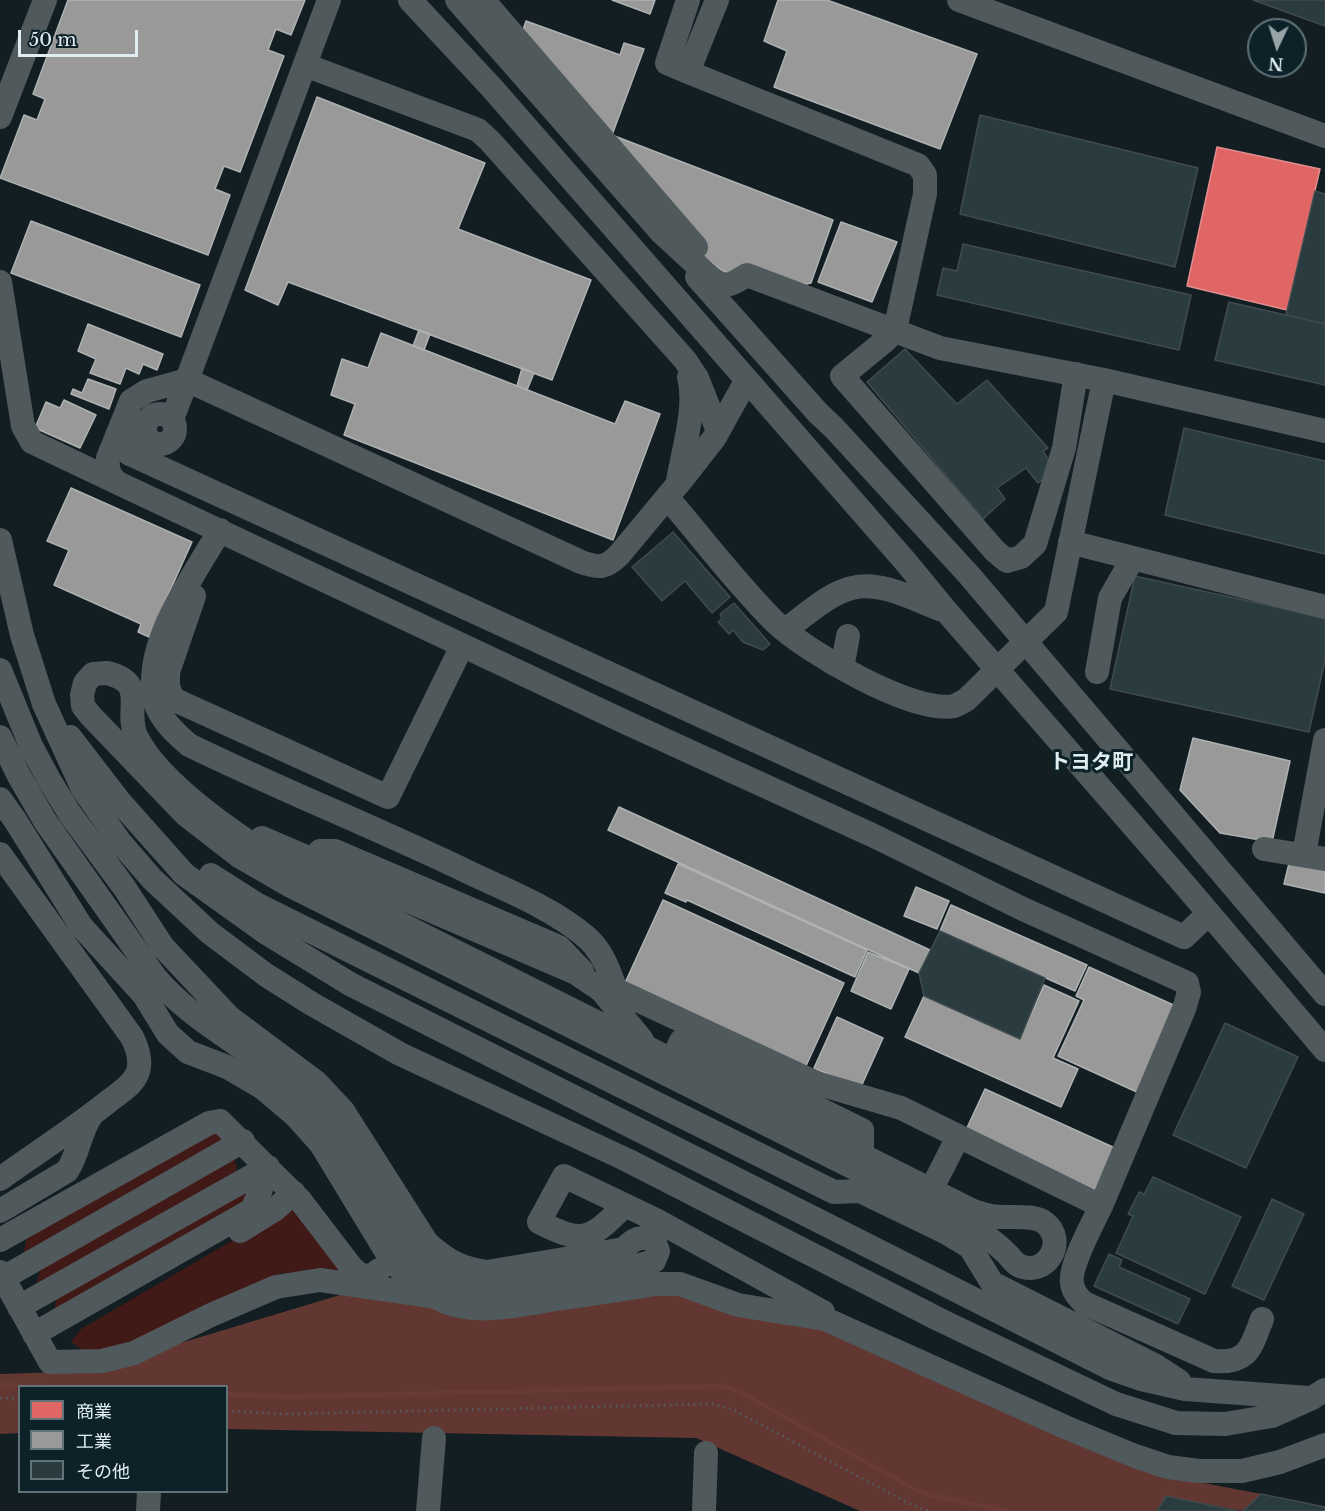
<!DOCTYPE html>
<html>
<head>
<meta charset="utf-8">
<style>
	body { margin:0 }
	#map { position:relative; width:1325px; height:1511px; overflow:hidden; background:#121e22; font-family:"Libre Baskerville","Noto Sans JP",serif }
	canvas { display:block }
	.legend { position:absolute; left:18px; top:1385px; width:210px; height:108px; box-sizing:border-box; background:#0c2228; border:2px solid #607378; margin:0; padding:8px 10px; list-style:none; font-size:18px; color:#dfecf0 }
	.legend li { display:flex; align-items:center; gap:12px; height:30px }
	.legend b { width:30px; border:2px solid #607378 }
	.north { position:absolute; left:1247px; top:18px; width:60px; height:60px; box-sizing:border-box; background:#0c2228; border:2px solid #607378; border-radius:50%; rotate:184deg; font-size:16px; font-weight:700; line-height:24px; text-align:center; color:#dfecf0 }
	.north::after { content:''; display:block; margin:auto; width:21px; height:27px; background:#97a4a8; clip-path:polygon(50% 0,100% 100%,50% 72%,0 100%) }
	.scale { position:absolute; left:18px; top:30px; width:120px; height:27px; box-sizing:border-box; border:3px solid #dfecf0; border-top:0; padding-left:8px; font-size:18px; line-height:21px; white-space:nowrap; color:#dfecf0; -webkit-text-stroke:4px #0c2228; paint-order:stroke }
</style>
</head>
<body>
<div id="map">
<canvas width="1325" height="1511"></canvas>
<ul class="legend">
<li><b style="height:16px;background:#e06666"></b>商業</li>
<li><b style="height:16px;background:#999"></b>工業</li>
<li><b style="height:16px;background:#2b3c40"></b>その他</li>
</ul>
<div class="north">N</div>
<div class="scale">50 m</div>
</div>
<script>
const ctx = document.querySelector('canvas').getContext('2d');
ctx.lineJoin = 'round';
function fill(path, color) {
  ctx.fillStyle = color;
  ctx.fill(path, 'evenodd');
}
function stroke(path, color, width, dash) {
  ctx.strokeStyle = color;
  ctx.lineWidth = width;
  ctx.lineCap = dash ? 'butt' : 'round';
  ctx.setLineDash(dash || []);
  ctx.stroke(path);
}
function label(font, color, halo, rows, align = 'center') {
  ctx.font = font + ' "Libre Baskerville","Noto Sans JP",serif';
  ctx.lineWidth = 6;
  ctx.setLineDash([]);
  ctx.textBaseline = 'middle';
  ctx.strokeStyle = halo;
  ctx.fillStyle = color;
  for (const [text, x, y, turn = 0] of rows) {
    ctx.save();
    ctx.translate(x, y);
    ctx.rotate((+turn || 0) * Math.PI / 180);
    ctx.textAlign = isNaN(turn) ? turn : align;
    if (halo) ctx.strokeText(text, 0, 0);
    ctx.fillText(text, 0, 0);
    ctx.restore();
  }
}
const green = new Path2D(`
	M 211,1128 L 222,1137 L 220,1142 L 23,1256 L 27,1237 Z
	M 234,1159 L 237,1167 L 235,1173 L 36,1286 L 41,1267 Z
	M 247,1186 L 250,1203 L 54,1318 L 56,1297 Z
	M 295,1204 L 342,1271 L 314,1274 L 283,1273 L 123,1348 L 86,1352 L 71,1342 L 81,1329 Z`);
const forest = new Path2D(`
	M 363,1288 L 662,1289 L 829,1323 L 1162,1475 L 1261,1494 L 1243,1511 L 1166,1496 L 1157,1511 L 860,1511 L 696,1438 L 227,1429 L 226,1386 L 20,1386 L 19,1433 L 0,1434 L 0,1374 L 88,1371 Z`);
const shops = new Path2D(`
	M 1217,147 L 1320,169 L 1287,310 L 1187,286 Z`);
const industry = new Path2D(`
	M 68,0 L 305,0 L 291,35 L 276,29 L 268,50 L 284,56 L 240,172 L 224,166 L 215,189 L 230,195 L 208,255 L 0,178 L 24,115 L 37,120 L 45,99 L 33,94 Z
	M 612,0 L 655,0 L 650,14 Z
	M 778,0 L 827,0 L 977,54 L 940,149 L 774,87 L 787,51 L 764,41 Z
	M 526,21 L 620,55 L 624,43 L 644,49 L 612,135 L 833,220 L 811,283 L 768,292 L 721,270 L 680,237 L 517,48 Z
	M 317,97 L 485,163 L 458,229 L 591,280 L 552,380 L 288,282 L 278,305 L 245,290 Z
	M 31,221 L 200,285 L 181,337 L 11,273 Z
	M 841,222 L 897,242 L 872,302 L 818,282 Z
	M 88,324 L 163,354 L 157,370 L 143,364 L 139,374 L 126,368 L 120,384 L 90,373 L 96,359 L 78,351 Z
	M 419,330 L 430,334 L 424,350 L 413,346 Z
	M 381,333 L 615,424 L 625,401 L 660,414 L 613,540 L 344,435 L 355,404 L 331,395 L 342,359 L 368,368 Z
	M 522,368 L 534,373 L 527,390 L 517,386 Z
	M 88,379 L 116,389 L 109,409 L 71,394 L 73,389 L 82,393 Z
	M 64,400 L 96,415 L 80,448 L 35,428 L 46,402 L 60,408 Z
	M 71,488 L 192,542 L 149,637 L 138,632 L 141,624 L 54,585 L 69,550 L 47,541 Z
	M 1193,738 L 1290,761 L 1272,842 L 1220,833 L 1180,790 Z
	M 619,807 L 930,950 L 919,973 L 608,830 Z
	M 1291,855 L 1325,863 L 1325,893 L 1284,884 Z
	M 678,864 L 867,950 L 855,977 L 687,900 L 686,902 L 665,893 Z
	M 916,887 L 949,901 L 937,929 L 904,916 Z
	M 663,900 L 844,983 L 805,1068 L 624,985 Z
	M 951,905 L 1087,965 L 1075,991 L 940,931 Z
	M 868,952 L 909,969 L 891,1009 L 851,991 Z
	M 1089,967 L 1178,1007 L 1139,1093 L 1058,1056 L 1084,1000 L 1076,996 Z
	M 1044,985 L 1079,1001 L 1053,1058 L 1078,1069 L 1061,1107 L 905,1037 L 924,996 L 1020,1039 Z
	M 837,1017 L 883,1038 L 860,1089 L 814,1068 Z
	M 985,1089 L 1115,1148 L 1095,1190 L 966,1130 Z`);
const stream = new Path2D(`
	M 0,1385 L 45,1386
	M 226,1394 L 285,1397 L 723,1386 L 740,1392 L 916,1490 L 934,1496 L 1007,1511`);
const building = new Path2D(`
	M 1253,0 L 1325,0 L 1325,26 Z
	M 980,115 L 1198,168 L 1175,267 L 960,214 Z
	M 1315,191 L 1325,194 L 1325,324 L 1286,315 Z
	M 963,244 L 1191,295 L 1179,350 L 937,295 L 943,268 L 957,271 Z
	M 1229,302 L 1325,324 L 1325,385 L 1215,360 Z
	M 905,349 L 957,404 L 987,380 L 1048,448 L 1043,451 L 1055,470 L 1038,483 L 1026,468 L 997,488 L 1005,499 L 983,519 L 867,382 Z
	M 1184,428 L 1325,461 L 1325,554 L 1165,515 Z
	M 673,532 L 730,597 L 712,613 L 685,581 L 662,601 L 632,567 Z
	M 1135,576 L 1325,618 L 1325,660 L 1309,732 L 1110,689 Z
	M 734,603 L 770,644 L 763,650 L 743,642 L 733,630 L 729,634 L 718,622 L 722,619 L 720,614 Z
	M 940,931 L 1045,978 L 1020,1039 L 924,996 L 919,973 Z
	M 1225,1023 L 1298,1057 L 1246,1168 L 1173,1135 Z
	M 1153,1177 L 1241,1217 L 1205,1294 L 1116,1253 L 1133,1216 L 1128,1214 L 1139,1192 L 1144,1194 Z
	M 1272,1199 L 1304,1214 L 1264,1300 L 1232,1286 Z
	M 1109,1254 L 1122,1260 L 1119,1267 L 1190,1299 L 1178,1324 L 1094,1286 Z
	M 1261,1494 L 1325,1507 L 1325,1511 L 1243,1511 Z
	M 1166,1496 L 1238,1511 L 1157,1511 Z`);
const path = new Path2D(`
	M 0,1398 L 20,1399
	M 226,1411 L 286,1414 L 713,1404 L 732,1409 L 908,1503 L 928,1511`);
const minor = new Path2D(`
	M 410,0 L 492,88 L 905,561 L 947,612 L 1184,884 L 1325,1050
	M 457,0 L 662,233 L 713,280 C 729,289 733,283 747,275 L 940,348 L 1104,380 L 1325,431
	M 483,0 L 696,247
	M 688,0 L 667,63 L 688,72
	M 717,0 L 688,72 L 918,165 L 925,175 L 925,194 L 895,330 L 886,340 L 842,376 L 995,551 L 1007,561 L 1021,557 L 1035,544 L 1064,448 L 1076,374
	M 959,0 L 1325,136
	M 305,65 L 478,130 L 490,141 L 685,360 L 697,378 L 718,431
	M 0,117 L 45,0
	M 697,277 L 818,413 L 834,428 L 969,575 L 1325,994
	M 0,282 L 23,426 L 32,442 L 118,483
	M145 429a15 15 0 1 1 30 0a15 15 0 1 1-30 0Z
	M 172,419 L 187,380 L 581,562 C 598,568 605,569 619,555 L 683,478 L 715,437 L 746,381
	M 145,426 L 135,438 L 128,453 L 1184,937 L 1209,913
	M 678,481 C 683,450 697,408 689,377
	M 667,497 C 703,539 736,583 775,622 C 805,651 912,714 954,706 C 958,705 962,702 966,700 L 1056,612 L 1104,380
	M 220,530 C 193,577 142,645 155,701 C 160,719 175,733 189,745 C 281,790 377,828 470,873 C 508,891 552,908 585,936 C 602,950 609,970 616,990 L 816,1083 L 901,1108 L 1101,1206 L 1184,1009 L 1189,992 L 1187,983 L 1023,909 L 872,835 L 625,722 L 118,483 C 109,476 107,470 108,458 L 131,401 L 147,391 L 187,380 L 329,0
	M 0,540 L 22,635 L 44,704 L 83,789 L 120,842 L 152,879 L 210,933 L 266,975 L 312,1004 L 400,1054 L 627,1160 L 940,1320 L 1116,1404 L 1176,1423 L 1225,1424 L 1272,1416 L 1312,1398 L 1325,1390
	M 1070,542 L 1325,607
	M 194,596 L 168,672 L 168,687 L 173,699 L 388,797 L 462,646
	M 785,630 C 805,616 827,594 852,588 C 882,580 917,601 945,611
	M 842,668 L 848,636
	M 0,670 L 31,746 L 48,778 L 70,814 L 124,887 L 163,947 L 229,1017 L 316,1082 L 343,1111 L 427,1243 C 447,1261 460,1268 487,1272 L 624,1249 C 634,1238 640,1236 654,1240 L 658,1251 L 654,1261 L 626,1269 L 494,1289 C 456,1287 432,1279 408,1248 C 375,1194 345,1134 298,1091 C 253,1049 195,1025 155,977 L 45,821 L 19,776 L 0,737
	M 1097,672 L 1110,598 L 1133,558
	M 107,673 C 149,683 124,709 136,736 C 159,784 238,836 283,865 L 973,1211 C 978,1212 985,1215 991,1216 C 1005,1219 1034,1213 1045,1223 C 1068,1241 1046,1279 1018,1265 C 1013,1262 1009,1255 1005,1252 C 996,1243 986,1236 976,1229 L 291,886 L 239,856 L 185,814 L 90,715 L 83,706 L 82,695 L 85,683 L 93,674 Z
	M 70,737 L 120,802 L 184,874 L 265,932 L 350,984 L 1112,1369 L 1141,1379 L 1185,1389 L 1309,1398
	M 0,799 L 15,820 L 81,926 L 144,995 L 168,1034 L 188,1052 L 227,1067 L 263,1088 L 295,1115 L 321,1144 L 392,1261 C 448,1320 477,1312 550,1300 C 585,1295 620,1290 655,1284 L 680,1284 L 738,1305 L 825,1319 L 1065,1427 L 1135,1456 L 1168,1467 L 1199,1471 L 1242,1471 L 1280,1462 L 1325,1445
	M 262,838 L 576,973 L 601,990 L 642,1040
	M 1264,849 L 1325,859
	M 320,851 L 335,851 L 559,947 L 582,971
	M 0,854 L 132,1037 C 138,1049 143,1063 136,1076 C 130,1087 118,1094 109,1101 C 74,1129 36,1153 0,1179
	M 1304,854 L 1325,740
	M 211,875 L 258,905 L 834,1192 L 860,1191 L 947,1233 L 970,1247 L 992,1283 L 1156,1366 L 1179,1381
	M 667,1058 L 676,1052 L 681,1041 L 862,1130 L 862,1155
	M 931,1190 L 958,1137
	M 625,1205 C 590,1240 584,1245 539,1222 L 564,1176 L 656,1220
	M 1101,1206 C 1093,1223 1069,1266 1072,1283 C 1073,1292 1078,1297 1084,1303 L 1214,1361 C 1249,1364 1251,1347 1262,1319
	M 0,1211 L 67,1171 C 79,1154 79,1133 91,1116
	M 240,1231 L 274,1210 L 294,1193
	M 650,1233 L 656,1220 L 823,1312
	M 0,1240 L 209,1123 L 220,1121 L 300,1200 L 352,1268 L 361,1276 L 373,1275 L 379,1270
	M 0,1272 L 50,1362 L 102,1361 L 134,1353 L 211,1315 L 276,1287 L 320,1280 L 431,1296
	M 3,1278 L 243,1141
	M 19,1307 L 268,1167
	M 34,1334 L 252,1210 L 261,1189 L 268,1167
	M 148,1511 L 149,1492
	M 428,1511 L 434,1438
	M 704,1511 L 706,1453`);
const quarterNames = [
	["トヨタ町",1091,763]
];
fill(green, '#411916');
fill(forest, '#623732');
fill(shops, '#e06666');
stroke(shops, '#e08e8f', 1.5);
fill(industry, '#999');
stroke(industry, '#aeb2b3', 1.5);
stroke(stream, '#6a3b36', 4.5);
fill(building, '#2b3c40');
stroke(building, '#404b4e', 1.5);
stroke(path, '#545d5f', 3, [1.5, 4.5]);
stroke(minor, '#50595c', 24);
label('bold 21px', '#dfecf0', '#0c2228', quarterNames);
</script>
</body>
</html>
